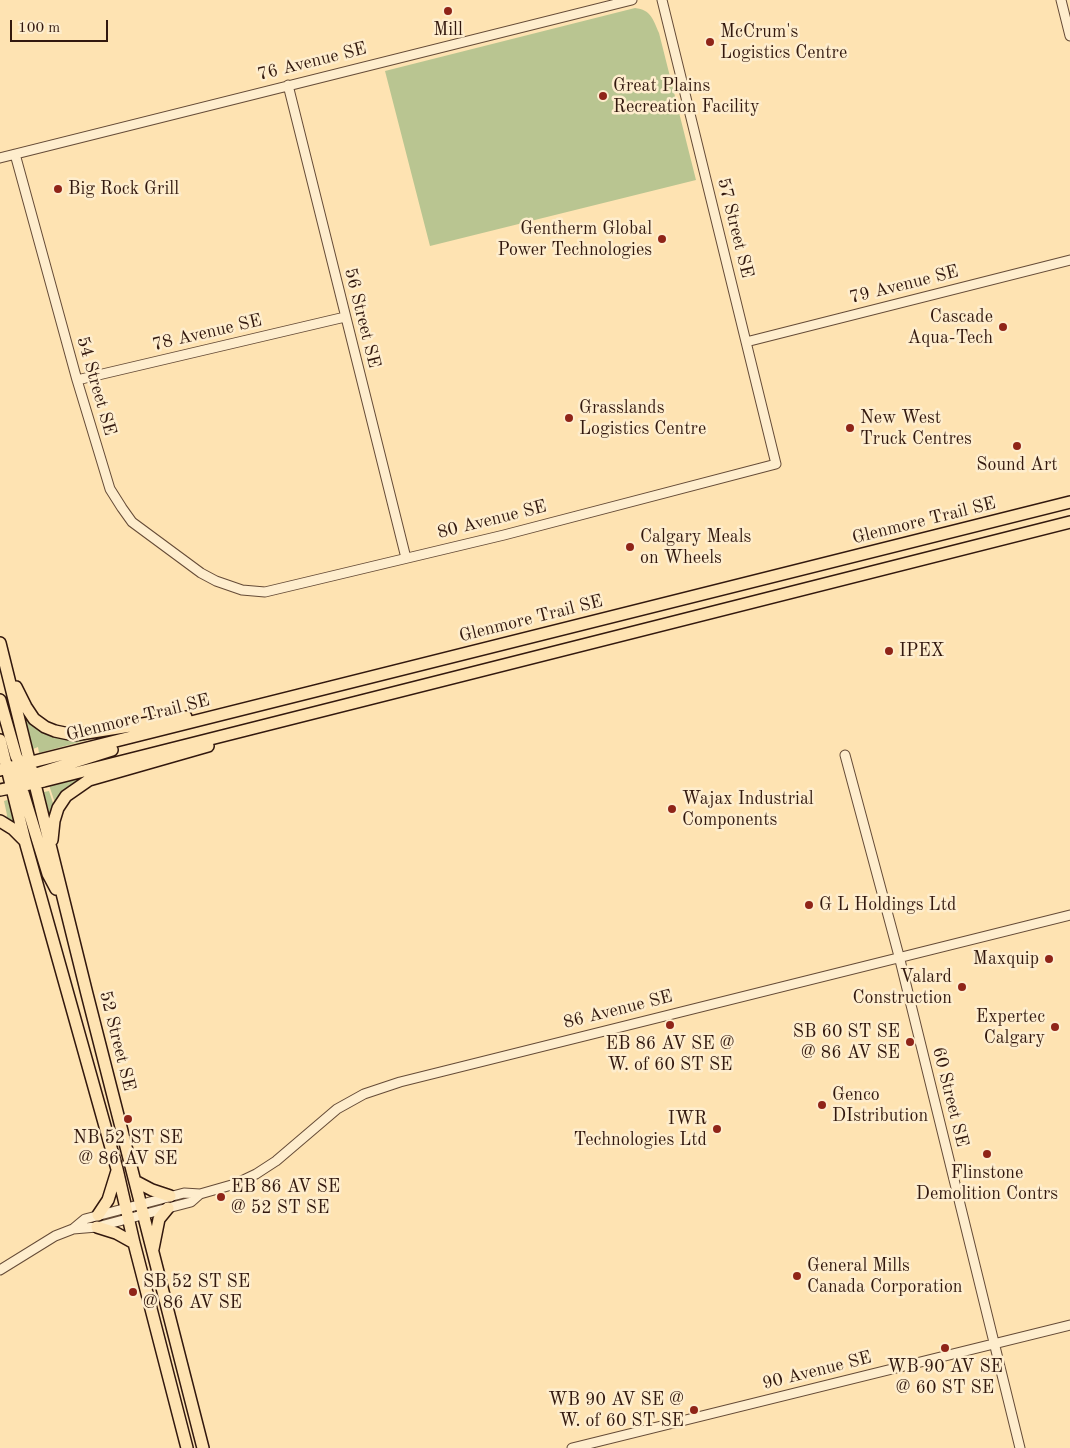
<!DOCTYPE html>
<html>
<head>
<meta charset="utf-8">
<style>
	body { margin:0 }
	#map { position:relative; width:1070px; height:1448px; overflow:hidden; background:#fee3b2; font-family:"Old Standard TT",serif }
	canvas { display:block }
	.scale { position:absolute; left:10px; top:20px; width:98px; height:22px; box-sizing:border-box; border:2px solid #32180e; border-top:0; padding-left:6px; font-size:15px; line-height:18px; white-space:nowrap; color:#32180e; -webkit-text-stroke:4px #feedcd; paint-order:stroke }
</style>
</head>
<body>
<div id="map">
<canvas width="1070" height="1448"></canvas>
<div class="scale">100 m</div>
</div>
<script>
const ctx = document.querySelector('canvas').getContext('2d');
ctx.lineJoin = 'round';
function fill(path, color) {
  ctx.fillStyle = color;
  ctx.fill(path, 'evenodd');
}
function stroke(path, color, width, dash) {
  ctx.strokeStyle = color;
  ctx.lineWidth = width;
  ctx.lineCap = dash ? 'butt' : 'round';
  ctx.setLineDash(dash || []);
  ctx.stroke(path);
}
function label(font, color, halo, rows, align = 'center') {
  ctx.font = font + ' "Old Standard TT",serif';
  ctx.lineWidth = 5;
  ctx.setLineDash([]);
  ctx.textBaseline = 'middle';
  ctx.strokeStyle = halo;
  ctx.fillStyle = color;
  for (const [text, x, y, turn = 0] of rows) {
    ctx.save();
    ctx.translate(x, y);
    ctx.rotate((+turn || 0) * Math.PI / 180);
    ctx.textAlign = isNaN(turn) ? turn : align;
    if (halo) ctx.strokeText(text, 0, 0);
    ctx.fillText(text, 0, 0);
    ctx.restore();
  }
}
const green = new Path2D(`
	M 635,8 C 651,10 653,19 659,33 L 696,180 L 430,246 L 385,71 Z
	M 28,718 L 91,737 L 91,739 L 39,753 L 38,747 L 33,749 L 25,719 Z
	M 85,775 L 86,778 L 55,803 L 49,785 Z
	M 49,791 L 54,806 L 52,812 L 49,813 L 44,792 Z
	M 7,800 L 9,801 L 15,826 L 6,818 L 7,815 L 4,801 Z`);
const minor = new Path2D(`
	M 1061,0 L 1070,36
	M 288,85 L 406,558
	M 15,154 L 77,380 L 110,489 L 122,508 L 132,522 L 201,573 L 216,581 L 242,590 L 265,592 L 504,535 L 776,464 L 662,0
	M 0,158 L 632,0
	M 746,342 L 1070,260
	M 77,380 L 345,317
	M 845,755 L 899,956 L 1020,1448
	M 73,1229 L 97,1227 L 168,1208 L 191,1202 L 200,1194
	M 0,1270 L 55,1236 L 73,1229 L 85,1219 L 184,1193 L 200,1194 L 235,1184 L 256,1174 L 276,1161 L 337,1109 L 364,1094 L 400,1082 L 1070,915
	M 572,1448 L 1070,1325`);
const major = new Path2D(`
	M 0,643 L 87,994 L 203,1448
	M 16,687 L 26,707 L 34,719 L 45,727 L 55,731 L 74,735 L 186,717
	M 0,700 L 16,756 L 24,771
	M 0,740 L 25,841 L 117,1169 L 134,1243 L 187,1448
	M 7,768 L 17,773 L 48,874 L 56,889
	M 0,770 L 1070,502
	M 27,777 L 112,750
	M 0,790 L 44,781 L 1070,522
	M 0,821 L 13,829 L 24,840
	M 52,840 L 54,821 L 58,808 L 66,796 L 89,780 L 208,746
	M 135,1181 L 152,1190 L 170,1196
	M 98,1215 L 108,1200 L 117,1171
	M 97,1227 L 116,1233 L 134,1243
	M 153,1249 L 159,1219 L 168,1208`);
const markers = [
	[448,11,5,"#8f2418"],
	[710,42,5,"#8f2418"],
	[603,96,5,"#8f2418"],
	[58,189,5,"#8f2418"],
	[662,239,5,"#8f2418"],
	[1003,327,5,"#8f2418"],
	[569,418,5,"#8f2418"],
	[850,428,5,"#8f2418"],
	[1017,446,5,"#8f2418"],
	[630,547,5,"#8f2418"],
	[889,651,5,"#8f2418"],
	[672,809,5,"#8f2418"],
	[809,905,5,"#8f2418"],
	[1049,959,5,"#8f2418"],
	[962,987,5,"#8f2418"],
	[670,1025,5,"#8f2418"],
	[1055,1027,5,"#8f2418"],
	[910,1042,5,"#8f2418"],
	[822,1105,5,"#8f2418"],
	[128,1119,5,"#8f2418"],
	[717,1129,5,"#8f2418"],
	[987,1154,5,"#8f2418"],
	[221,1197,5,"#8f2418"],
	[797,1276,5,"#8f2418"],
	[133,1292,5,"#8f2418"],
	[945,1348,5,"#8f2418"],
	[694,1410,5,"#8f2418"]
];
const poiNames = [
	["Mill",448,30,"center"],
	["McCrum's",720,32],
	["Logistics Centre",720,53],
	["Great Plains",613,86],
	["Recreation Facility",613,107],
	["Big Rock Grill",68,189],
	["Gentherm Global",652,229,"right"],
	["Power Technologies",652,250,"right"],
	["Cascade",993,317,"right"],
	["Aqua-Tech",993,338,"right"],
	["Grasslands",579,408],
	["Logistics Centre",579,429],
	["New West",860,418],
	["Truck Centres",860,439],
	["Sound Art",1017,465,"center"],
	["Calgary Meals",640,537],
	["on Wheels",640,558],
	["IPEX",899,651],
	["Wajax Industrial",682,799],
	["Components",682,820],
	["G L Holdings Ltd",819,905],
	["Maxquip",1039,959,"right"],
	["Valard",952,977,"right"],
	["Construction",952,998,"right"],
	["Expertec",1045,1017,"right"],
	["Calgary",1045,1038,"right"],
	["SB 60 ST SE",900,1032,"right"],
	["@ 86 AV SE",900,1053,"right"],
	["EB 86 AV SE @",670,1044,"center"],
	["W. of 60 ST SE",670,1065,"center"],
	["Genco",832,1095],
	["DIstribution",832,1116],
	["IWR",707,1119,"right"],
	["Technologies Ltd",707,1140,"right"],
	["NB 52 ST SE",128,1138,"center"],
	["@ 86 AV SE",128,1159,"center"],
	["Flinstone",987,1173,"center"],
	["Demolition Contrs",987,1194,"center"],
	["EB 86 AV SE",231,1187],
	["@ 52 ST SE",231,1208],
	["General Mills",807,1266],
	["Canada Corporation",807,1287],
	["SB 52 ST SE",143,1282],
	["@ 86 AV SE",143,1303],
	["WB 90 AV SE",945,1367,"center"],
	["@ 60 ST SE",945,1388,"center"],
	["WB 90 AV SE @",684,1400,"right"],
	["W. of 60 ST SE",684,1421,"right"]
];
const streetNames = [
	["76 Avenue SE",312,62,-14],
	["57 Street SE",735,228,76],
	["79 Avenue SE",904,285,-14],
	["56 Street SE",362,318,76],
	["78 Avenue SE",207,333,-13],
	["54 Street SE",96,386,74],
	["80 Avenue SE",492,520,-14],
	["Glenmore Trail SE",924,521,-14],
	["Glenmore Trail SE",531,619,-14],
	["Glenmore Trail SE",138,718,-14],
	["86 Avenue SE",618,1010,-14],
	["52 Street SE",117,1041,76],
	["60 Street SE",950,1097,76],
	["90 Avenue SE",817,1371,-14]
];
fill(green, '#b9c591');
stroke(minor, '#654b37', 11);
stroke(major, '#32180e', 14);
stroke(minor, '#feedcd', 9);
stroke(major, '#fee3b2', 11);
for (const [x, y, r, color] of markers) {
  const dot = new Path2D();
  dot.arc(x, y, r, 0, 2 * Math.PI);
  ctx.fillStyle = color;
  ctx.fill(dot);
  stroke(dot, '#feedcd', 2);
}
label('18px', '#32180e', '#feedcd', poiNames, 'left');
label('18px', '#32180e', '#feedcd', streetNames);
</script>
</body>
</html>
